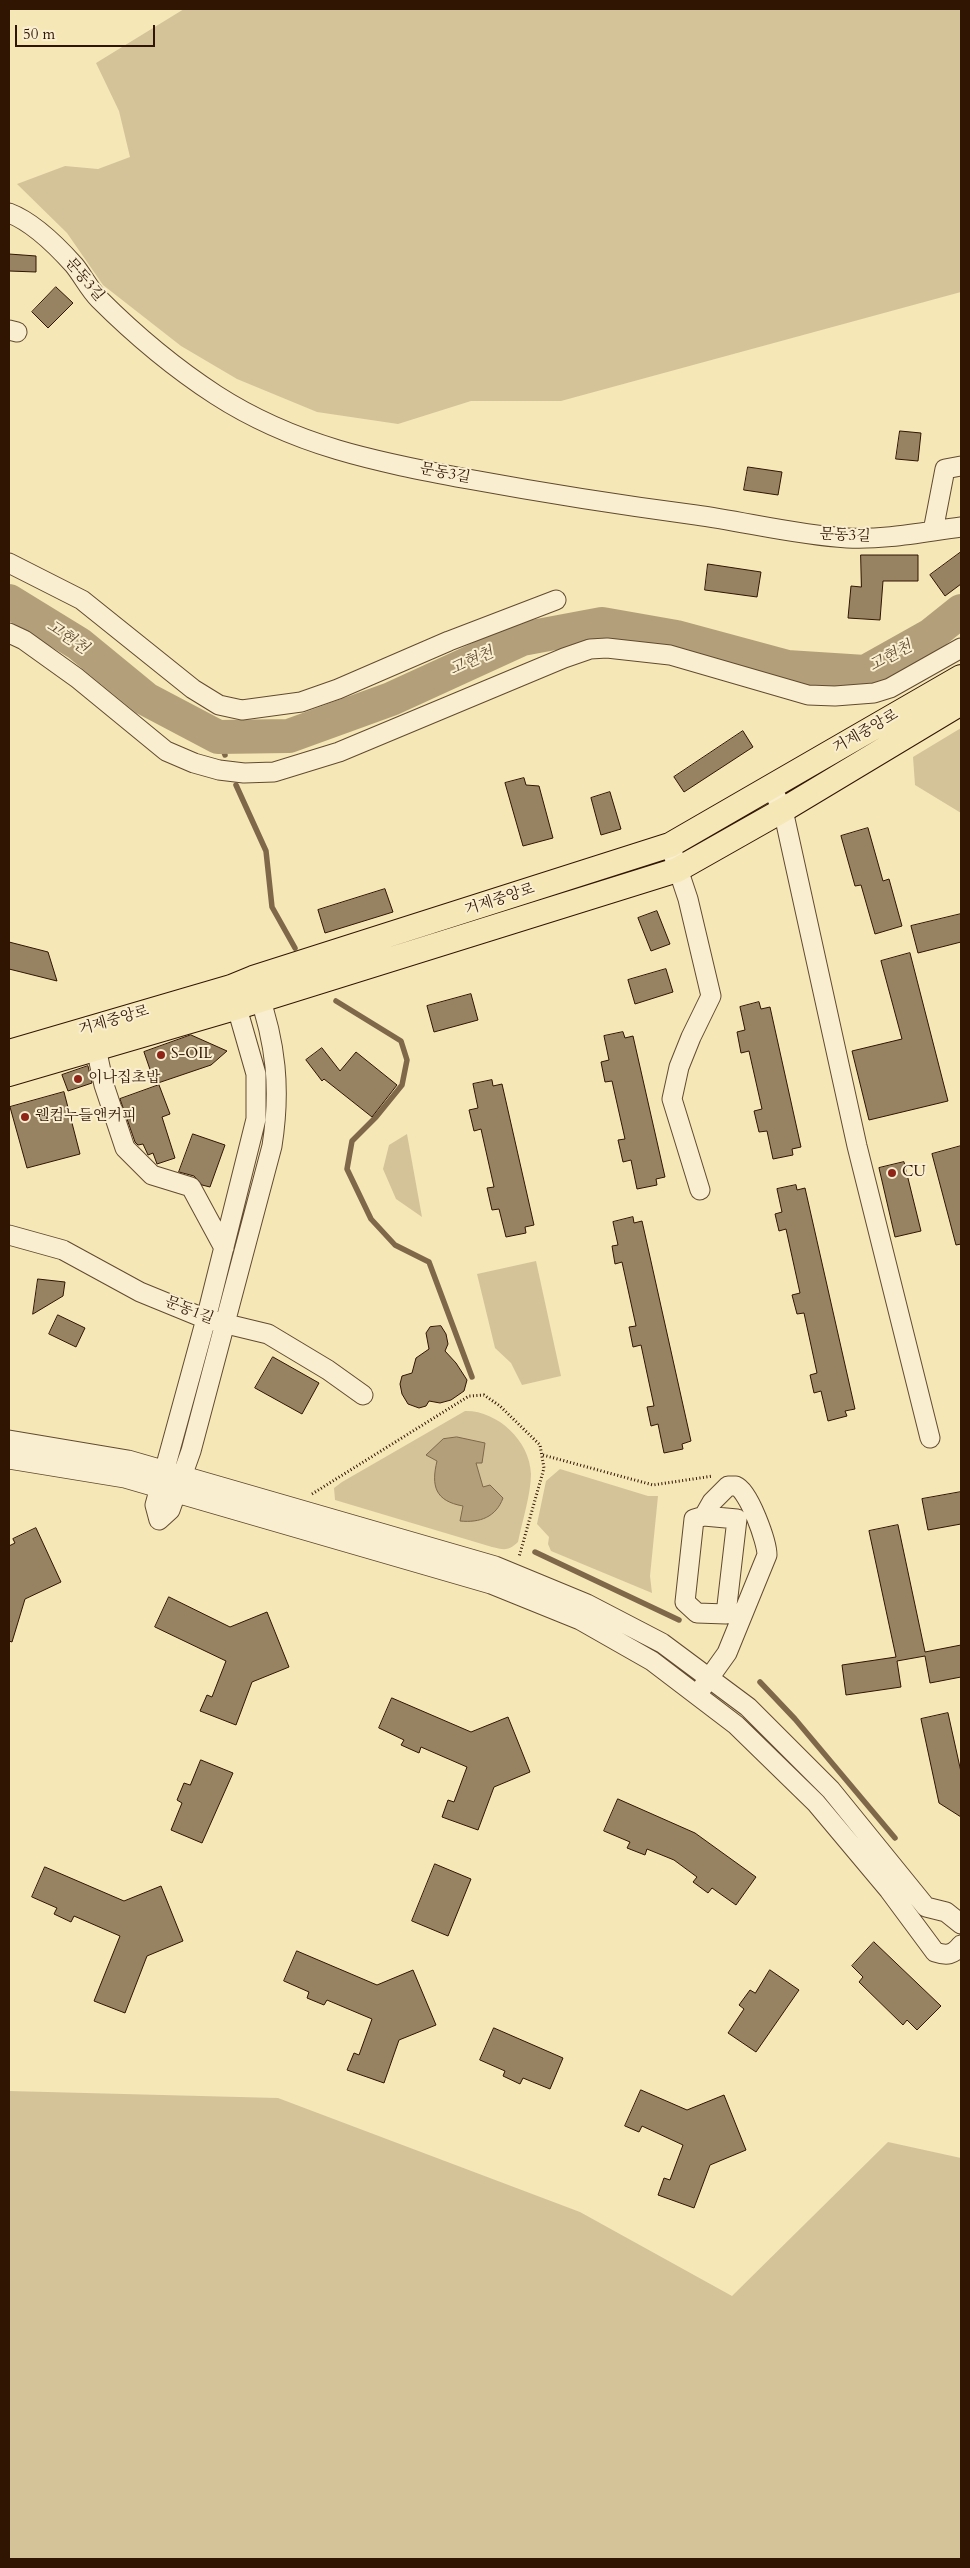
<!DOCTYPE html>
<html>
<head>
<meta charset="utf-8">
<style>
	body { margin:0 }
	#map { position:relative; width:970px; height:2568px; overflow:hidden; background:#f6e7b7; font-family:Cardo,serif }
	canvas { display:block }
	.frame { position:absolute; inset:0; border:10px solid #301503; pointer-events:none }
	.scale { position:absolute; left:15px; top:25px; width:140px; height:22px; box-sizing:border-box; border:2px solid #301503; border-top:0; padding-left:6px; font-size:15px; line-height:18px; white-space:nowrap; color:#301503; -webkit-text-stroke:4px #f9efd0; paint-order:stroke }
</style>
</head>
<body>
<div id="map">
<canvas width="970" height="2568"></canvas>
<div class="frame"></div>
<div class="scale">50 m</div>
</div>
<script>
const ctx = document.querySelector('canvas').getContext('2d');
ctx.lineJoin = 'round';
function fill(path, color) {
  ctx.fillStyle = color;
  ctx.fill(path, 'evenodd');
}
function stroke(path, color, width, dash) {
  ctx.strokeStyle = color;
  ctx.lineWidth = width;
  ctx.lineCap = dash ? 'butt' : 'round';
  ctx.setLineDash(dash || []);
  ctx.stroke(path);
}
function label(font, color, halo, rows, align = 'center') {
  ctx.font = font + ' Cardo,"Noto Serif KR",serif';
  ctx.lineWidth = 4;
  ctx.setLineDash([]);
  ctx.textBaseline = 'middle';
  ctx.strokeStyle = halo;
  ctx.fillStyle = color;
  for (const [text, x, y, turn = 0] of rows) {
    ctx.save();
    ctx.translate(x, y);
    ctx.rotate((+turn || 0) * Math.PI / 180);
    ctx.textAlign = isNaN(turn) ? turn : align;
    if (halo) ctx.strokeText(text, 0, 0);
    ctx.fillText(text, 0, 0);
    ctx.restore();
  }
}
const green = new Path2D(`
	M 184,9 L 961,9 L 961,292 L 561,401 L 471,401 L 398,424 L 317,412 L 237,379 L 181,346 L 103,285 L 67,233 L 17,184 L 65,166 L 98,169 L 130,157 L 119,111 L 96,63 Z
	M 961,728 L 961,813 L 915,785 L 913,757 Z
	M 407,1134 L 422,1217 L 396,1199 L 383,1169 L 389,1145 Z
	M 536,1261 L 561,1376 L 522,1385 L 511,1363 L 495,1348 L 477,1274 Z
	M 465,1411 C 496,1410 530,1440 531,1474 C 531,1494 522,1522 518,1542 C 509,1551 504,1550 492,1547 L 335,1500 L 334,1488 L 342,1482 Z
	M 560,1469 L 648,1496 L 658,1496 L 650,1576 L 652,1593 L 551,1551 L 548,1544 L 549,1537 L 537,1524 L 546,1481 Z
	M 9,2091 L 278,2098 L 580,2212 L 732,2296 L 888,2142 L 961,2158 L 961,2559 L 9,2559 Z`);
const water = new Path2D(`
	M 457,1437 L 485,1443 L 482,1463 L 476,1463 L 483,1487 L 490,1485 L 503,1498 C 496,1517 480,1523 460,1521 L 463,1506 C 435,1501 431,1486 437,1461 L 426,1455 L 443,1439 Z`);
const stream = new Path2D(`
	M 218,737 L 225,755
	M 236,785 L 266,851 L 272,907 L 295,948
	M 336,1001 L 401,1041 L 407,1060 L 402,1085 L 376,1117 L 352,1141 L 347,1169 L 371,1219 L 395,1245 L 429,1262 L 472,1377
	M 535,1552 L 679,1620
	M 760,1682 L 795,1719 L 895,1838`);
const river = new Path2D(`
	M 9,601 L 79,644 L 146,699 L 218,737 L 289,736 L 391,699 L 522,639 L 602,624 L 676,637 L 787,667 L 865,672 L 931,635 L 961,611`);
const building = new Path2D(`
	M 9,254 L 36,256 L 36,272 L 9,271 Z
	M 56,287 L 73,303 L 48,328 L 32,312 Z
	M 900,431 L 921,433 L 918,461 L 896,459 Z
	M 748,467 L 782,472 L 778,495 L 744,490 Z
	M 961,552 L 961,584 L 945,596 L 930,575 Z
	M 861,555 L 918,555 L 918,581 L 883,581 L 880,620 L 848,618 L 851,586 L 861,587 Z
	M 708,564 L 761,572 L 757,597 L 705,590 Z
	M 743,731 L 753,747 L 684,792 L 674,777 Z
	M 524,778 L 526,785 L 539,786 L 553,838 L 523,846 L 505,783 Z
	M 610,792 L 621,829 L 601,835 L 591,798 Z
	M 868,828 L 883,881 L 889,879 L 902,926 L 875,934 L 861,885 L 855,886 L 841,836 Z
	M 385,889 L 393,912 L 325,933 L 318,910 Z
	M 657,911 L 670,944 L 651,951 L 638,918 Z
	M 961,914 L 961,942 L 918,953 L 911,926 Z
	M 9,942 L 48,952 L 57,981 L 9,969 Z
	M 910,953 L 948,1101 L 869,1120 L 852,1051 L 902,1039 L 881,961 Z
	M 666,969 L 673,992 L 635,1004 L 628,980 Z
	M 471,994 L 478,1020 L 434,1032 L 427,1006 Z
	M 759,1002 L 761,1009 L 770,1007 L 801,1147 L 792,1149 L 793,1155 L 773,1159 L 767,1131 L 759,1132 L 754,1111 L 762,1109 L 749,1051 L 741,1053 L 737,1032 L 745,1030 L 740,1007 Z
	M 623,1032 L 625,1038 L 633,1036 L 665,1177 L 656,1179 L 657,1185 L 637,1189 L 631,1160 L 623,1162 L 618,1140 L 625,1139 L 612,1081 L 605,1082 L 601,1062 L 609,1060 L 604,1036 Z
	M 191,1035 L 227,1051 L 211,1065 L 155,1084 L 144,1052 Z
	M 322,1048 L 340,1071 L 356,1052 L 397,1085 L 372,1117 L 324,1079 L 322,1081 L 306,1060 Z
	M 88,1066 L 92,1083 L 68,1091 L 62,1075 Z
	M 492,1080 L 493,1086 L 502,1084 L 534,1225 L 525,1227 L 526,1233 L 506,1237 L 499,1209 L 492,1210 L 487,1188 L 494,1187 L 481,1129 L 474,1131 L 469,1110 L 478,1108 L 473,1084 Z
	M 159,1085 L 170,1114 L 162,1117 L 175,1158 L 157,1164 L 153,1153 L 148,1155 L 143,1144 L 138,1145 L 135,1142 L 120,1099 Z
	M 64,1092 L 80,1154 L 27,1168 L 10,1107 Z
	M 193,1134 L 225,1145 L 210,1187 L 202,1185 L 194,1176 L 179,1172 Z
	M 961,1146 L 961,1244 L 956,1245 L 932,1154 Z
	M 904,1162 L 921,1231 L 895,1237 L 879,1168 Z
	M 796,1185 L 797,1190 L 805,1188 L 855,1409 L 845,1411 L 847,1416 L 828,1421 L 821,1391 L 814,1393 L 810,1375 L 817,1373 L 804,1313 L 797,1314 L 792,1295 L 800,1293 L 786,1229 L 779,1231 L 775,1214 L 782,1212 L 777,1189 Z
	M 633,1217 L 634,1223 L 642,1221 L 691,1441 L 682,1444 L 683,1449 L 664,1453 L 658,1424 L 651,1426 L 647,1407 L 654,1406 L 641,1345 L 633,1347 L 629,1327 L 636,1326 L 622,1262 L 615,1264 L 612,1246 L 618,1245 L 613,1222 Z
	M 38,1279 L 65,1282 L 63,1296 L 33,1314 Z
	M 58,1315 L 85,1328 L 76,1347 L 49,1334 Z
	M 441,1326 L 446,1334 L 448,1344 L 445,1351 L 456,1363 L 467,1380 L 464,1391 L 451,1400 L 440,1403 L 429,1401 L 426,1406 L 419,1408 L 408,1404 L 402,1394 L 400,1384 L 402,1376 L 412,1373 L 416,1358 L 429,1349 L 426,1333 L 430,1327 Z
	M 273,1357 L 319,1383 L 302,1414 L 255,1388 Z
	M 961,1492 L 961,1524 L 928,1530 L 922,1499 Z
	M 898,1525 L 925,1652 L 961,1645 L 961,1677 L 930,1683 L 925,1656 L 897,1661 L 901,1687 L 846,1695 L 842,1665 L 896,1657 L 869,1531 Z
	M 36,1528 L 61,1582 L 25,1599 L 12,1642 L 9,1641 L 9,1546 L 15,1543 L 13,1539 Z
	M 169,1597 L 230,1627 L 267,1612 L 289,1667 L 252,1682 L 236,1725 L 200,1711 L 207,1695 L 212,1697 L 226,1661 L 155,1627 Z
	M 392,1698 L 471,1732 L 508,1717 L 530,1772 L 494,1787 L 478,1830 L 442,1817 L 448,1800 L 454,1802 L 467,1767 L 421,1747 L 419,1753 L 401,1745 L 404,1740 L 379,1728 Z
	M 948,1713 L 961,1772 L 961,1817 L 939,1803 L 921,1719 Z
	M 201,1760 L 233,1773 L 202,1843 L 171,1830 L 182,1803 L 177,1800 L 184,1783 L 190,1785 Z
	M 618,1799 L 695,1833 L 756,1877 L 736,1905 L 712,1888 L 708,1893 L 693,1882 L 697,1877 L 674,1860 L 647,1849 L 645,1855 L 627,1848 L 630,1842 L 604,1831 Z
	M 435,1864 L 471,1879 L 448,1936 L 412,1921 Z
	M 45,1867 L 124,1901 L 161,1886 L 183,1941 L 147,1956 L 125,2013 L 94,2001 L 120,1936 L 74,1916 L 71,1922 L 54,1914 L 57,1908 L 32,1897 Z
	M 874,1942 L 941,2006 L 917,2030 L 907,2020 L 903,2025 L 859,1982 L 863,1977 L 852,1966 Z
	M 297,1951 L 377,1985 L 413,1970 L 436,2025 L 399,2040 L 384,2083 L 347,2070 L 354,2053 L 359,2055 L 372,2019 L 327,2000 L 324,2005 L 307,1998 L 309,1992 L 284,1981 Z
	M 770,1970 L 799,1990 L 756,2052 L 728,2033 L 744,2009 L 739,2005 L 750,1990 L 755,1993 Z
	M 494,2028 L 563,2058 L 550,2089 L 523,2078 L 520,2084 L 503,2076 L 505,2071 L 480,2060 Z
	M 641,2090 L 687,2110 L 724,2095 L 746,2150 L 710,2165 L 694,2208 L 658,2195 L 664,2178 L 670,2180 L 683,2145 L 642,2126 L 639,2132 L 625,2126 Z`);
const path = new Path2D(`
	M 543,1455 L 653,1485 L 713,1476
	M 312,1494 L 469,1396 L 484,1395 L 500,1406 L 540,1445 L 544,1468 L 519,1557`);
const minor = new Path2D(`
	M 9,213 C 33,222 57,246 74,265 C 83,276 89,289 99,299 C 135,335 173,367 216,395 C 295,446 377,462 468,479 C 544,493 620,505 696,515 C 746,522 796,535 847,538 C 885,540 923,532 961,527
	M 9,330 L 17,332
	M 933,531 L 945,469 L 961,466
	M 9,563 L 82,600 L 193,689 L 219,705 L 242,710 L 301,702 L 338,689 L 449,641 L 556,600
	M 9,633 L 24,640 L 77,678 L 166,751 L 194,763 L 219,770 L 244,773 L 274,772 L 339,752 L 564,658 L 590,649 L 607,648 L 670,655 L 808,695 L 835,696 L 874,693 L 890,688 L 961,648
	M 771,787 L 783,810 L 857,1146 L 930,1438
	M 670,845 L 688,899 L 711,996 L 691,1037 L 679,1067 L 672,1099 L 700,1190
	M 233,994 L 256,1074 L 256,1119 L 206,1319 L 155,1505 L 159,1520 L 170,1510 L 191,1451 L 272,1146 C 281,1089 276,1043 257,989
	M 96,1048 L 104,1085 L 125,1148 L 152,1175 L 191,1187 L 224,1248
	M 9,1235 L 63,1250 L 140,1292 L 206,1319 L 268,1334 L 328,1370 L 363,1395
	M 9,1440 L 128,1460 L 495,1566 L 587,1604 L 662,1643 L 748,1707 L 831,1790 L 926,1907 L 946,1912 L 961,1924
	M 9,1459 L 125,1478 L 491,1584 L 580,1620 L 652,1661 L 736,1725 L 816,1803 L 889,1890 L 935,1952 C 947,1956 953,1955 961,1945
	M 702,1688 L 727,1653 L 767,1555 C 767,1542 749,1491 736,1486 C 734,1486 730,1486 728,1486 L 712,1502 L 704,1516 L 694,1519 L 685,1602 L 697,1613 L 726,1614 L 737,1519 L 704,1516`);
const major = new Path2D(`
	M 9,1052 L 231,987 L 253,978 L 670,845 L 961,677
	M 9,1074 L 238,1007 L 677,870 L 783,810 L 961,703`);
const markers = [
	[161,1055,5,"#8f2418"],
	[78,1079,5,"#8f2418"],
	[25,1117,5,"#8f2418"],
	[892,1173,5,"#8f2418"]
];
const streetNames = [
	["문동3길",84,280,50],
	["문동3길",445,474,11],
	["문동3길",845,536,3],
	["거제중앙로",866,732,-30],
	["거제중앙로",500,900,-18],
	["거제중앙로",114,1021,-16],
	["문동1길",189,1311,21]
];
const poiNames = [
	["S-OIL",171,1055],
	["이나집초밥",88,1079],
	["웰컴누들앤커피",35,1117],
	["CU",902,1173]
];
const waterNames = [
	["고현천",67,638,34],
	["고현천",891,657,-28],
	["고현천",472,662,-24]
];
fill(green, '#d4c398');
fill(water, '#b3a07a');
stroke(water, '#7f684a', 1);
stroke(stream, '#7f684a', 5.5);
stroke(river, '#b3a07a', 34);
fill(building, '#978261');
stroke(building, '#301503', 1);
stroke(minor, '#624a30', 21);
stroke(major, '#301503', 26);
stroke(path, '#301503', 3, [1, 2.5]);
stroke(minor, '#f9efd0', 19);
stroke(major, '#f6e7b7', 24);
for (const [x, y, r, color] of markers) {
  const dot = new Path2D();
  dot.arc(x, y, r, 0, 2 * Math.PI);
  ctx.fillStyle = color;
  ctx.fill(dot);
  stroke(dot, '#f9efd0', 2);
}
label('15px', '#301503', '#f9efd0', streetNames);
label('15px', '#301503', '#f9efd0', poiNames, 'left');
label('italic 16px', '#644d33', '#f9efd0', waterNames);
</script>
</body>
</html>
